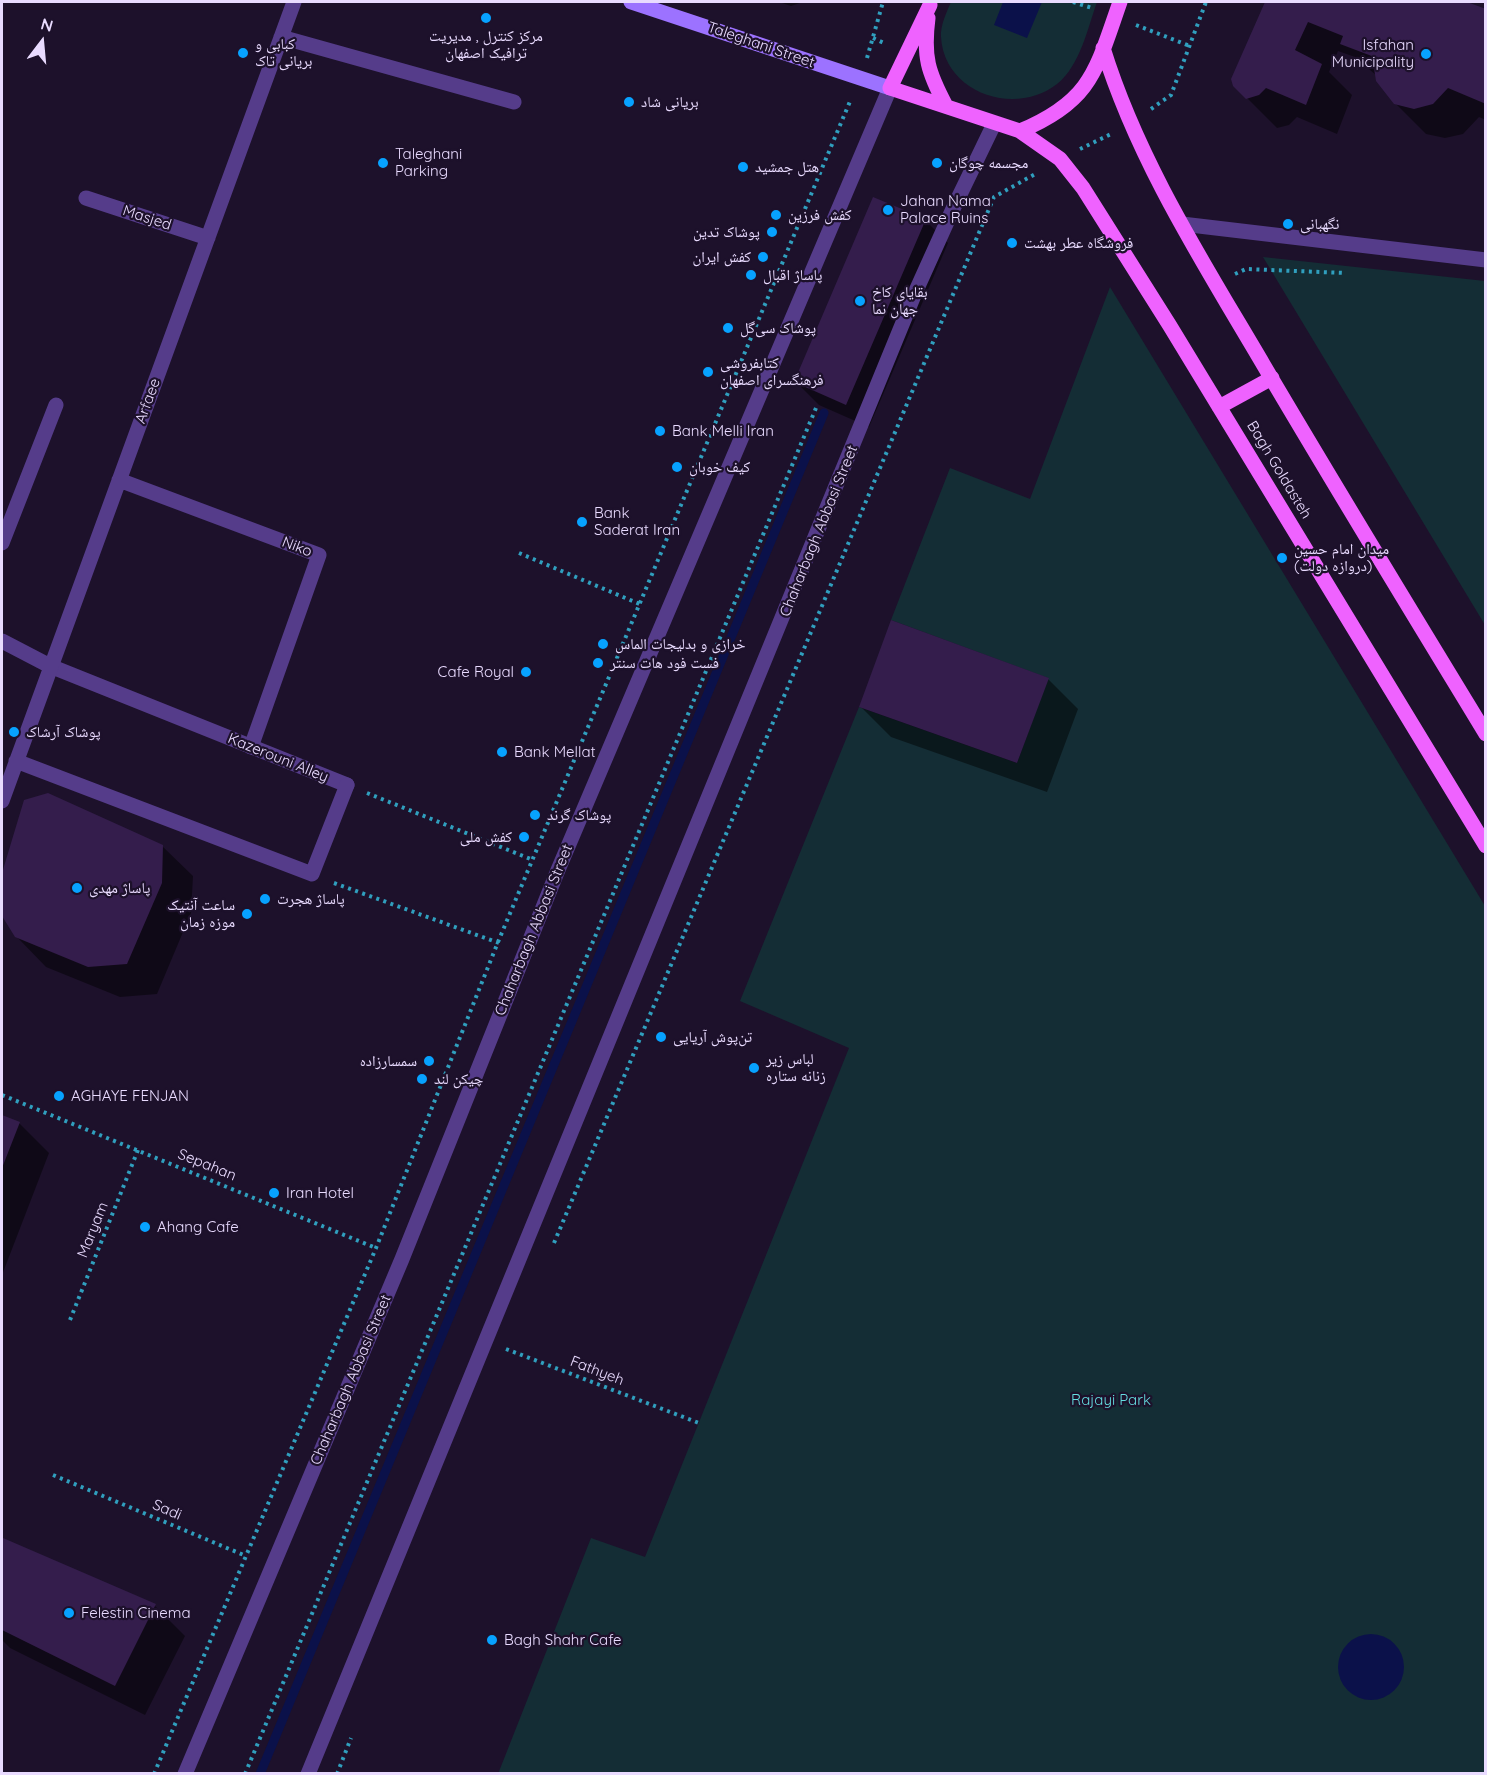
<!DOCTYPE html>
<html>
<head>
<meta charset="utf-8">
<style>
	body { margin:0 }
	#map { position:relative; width:1487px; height:1775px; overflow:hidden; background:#1d112b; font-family:Quicksand,sans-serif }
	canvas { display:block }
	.frame { position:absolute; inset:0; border:3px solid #e9dbff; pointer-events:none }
	.north { position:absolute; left:12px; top:12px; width:60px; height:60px; -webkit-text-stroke:4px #1d112b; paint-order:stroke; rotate:16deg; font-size:16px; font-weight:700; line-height:24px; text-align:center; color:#e9dbff }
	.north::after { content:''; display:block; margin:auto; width:21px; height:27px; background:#e9dbff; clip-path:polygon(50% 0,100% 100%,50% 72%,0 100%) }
</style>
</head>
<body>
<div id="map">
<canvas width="1487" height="1775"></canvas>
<div class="frame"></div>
<div class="north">N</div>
</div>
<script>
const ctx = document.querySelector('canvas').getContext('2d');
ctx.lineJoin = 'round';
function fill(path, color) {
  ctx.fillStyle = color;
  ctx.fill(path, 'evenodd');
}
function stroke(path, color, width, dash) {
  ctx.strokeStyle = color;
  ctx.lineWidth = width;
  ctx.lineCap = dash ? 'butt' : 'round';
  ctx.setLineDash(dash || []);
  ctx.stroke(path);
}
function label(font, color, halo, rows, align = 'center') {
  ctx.font = font + ' Quicksand,"Noto Naskh Arabic",sans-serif';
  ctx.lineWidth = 4.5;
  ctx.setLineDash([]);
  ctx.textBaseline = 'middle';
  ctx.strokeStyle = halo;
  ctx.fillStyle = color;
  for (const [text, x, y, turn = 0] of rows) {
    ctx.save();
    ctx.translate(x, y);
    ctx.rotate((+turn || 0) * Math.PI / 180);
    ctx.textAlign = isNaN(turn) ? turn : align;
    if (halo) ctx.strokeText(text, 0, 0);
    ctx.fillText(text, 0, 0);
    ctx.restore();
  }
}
const green = new Path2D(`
	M 951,2 L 1097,2 C 1088,27 1080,66 1057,84 C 1015,117 944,93 941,37 C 940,26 947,11 951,2 Z
	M 1263,257 L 1485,281 L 1485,625 Z
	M 1110,287 L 1485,906 L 1485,1773 L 498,1774 L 591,1538 L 645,1557 L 849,1048 L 740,1001 L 859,707 L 1017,763 L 1048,678 L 891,620 L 950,468 L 1030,499 Z`);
const water = new Path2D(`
	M 1003,2 L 1042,2 L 1027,38 L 994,25 Z
	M1338 1667a33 33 0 1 1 66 0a33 33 0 1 1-66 0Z`);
const shadow = new Path2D(`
	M 779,2 L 803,2 L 791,6 Z
	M 1266,2 L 1463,2 L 1486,11 L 1486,120 L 1479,117 L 1463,134 L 1445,138 L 1426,134 L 1395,103 L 1377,76 L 1355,57 L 1338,51 L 1329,72 L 1352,95 L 1337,134 L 1297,117 L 1289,125 L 1277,128 L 1234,85 L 1233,79 Z
	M 925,220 L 948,243 L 869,427 L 819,405 L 796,382 Z
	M 1048,679 L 1078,709 L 1047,792 L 891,737 L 861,707 Z
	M 25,802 L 162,846 L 193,876 L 191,913 L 157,994 L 120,997 L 46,967 L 16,936 L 2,913 L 2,879 Z
	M 2,1116 L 19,1123 L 49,1153 L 2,1275 Z
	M 4,1540 L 155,1606 L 185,1636 L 145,1715 L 10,1648 L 2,1640 L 2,1548 Z`);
const stream = new Path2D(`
	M 260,1774 L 824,413`);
const building = new Path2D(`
	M 1265,2 L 1467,2 L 1486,9 L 1486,104 L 1448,88 L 1433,104 L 1414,109 L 1394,104 L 1376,81 L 1374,68 L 1377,58 L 1340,44 L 1343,36 L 1308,22 L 1295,50 L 1322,64 L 1306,105 L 1266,88 L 1259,95 L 1246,99 L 1233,86 L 1231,79 Z
	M 873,197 L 926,219 L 846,405 L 794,382 Z
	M 891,620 L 1049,678 L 1017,763 L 859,707 Z
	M 48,793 L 163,845 L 162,883 L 127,964 L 88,967 L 15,937 L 2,916 L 2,873 L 24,800 Z
	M 2,1115 L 20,1122 L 2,1168 Z
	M 3,1538 L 156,1604 L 115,1686 L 2,1630 Z`);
const path = new Path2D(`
	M 1073,2 L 1092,8
	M 1136,25 L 1190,46
	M 873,38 L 886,44
	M 867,58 L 883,2
	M 1151,109 L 1171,95 L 1206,2
	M 1080,149 L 1111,134
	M 1235,274 L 1246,269 L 1345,273
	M 519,553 L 642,605
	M 367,793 L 533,860
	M 334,883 L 499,943
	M 2,1095 L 376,1248
	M 554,1243 L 994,197 L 1037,173
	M 70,1320 L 138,1150
	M 506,1349 L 699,1423
	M 53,1475 L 246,1556
	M 154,1774 L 376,1248 L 498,942 L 851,99
	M 245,1774 L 816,408
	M 337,1774 L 351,1738`);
const lane = new Path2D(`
	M 1182,224 L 1486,260
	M 50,666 L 347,785`);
const street = new Path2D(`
	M 281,37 L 514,102
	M 86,198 L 208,238
	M 119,480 L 319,555 L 251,747
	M 2,543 L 56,405
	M 2,641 L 50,666
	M 16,761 L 312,874 L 347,785
	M 2,801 L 294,2
	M 185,1774 L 402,1259 L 558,870 L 890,88
	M 308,1774 L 915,293 L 952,211 L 994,124`);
const secondary = new Path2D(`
	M 631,2 L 890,88`);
const primary = new Path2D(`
	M 930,5 L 890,88 L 1020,131 C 1092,101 1096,70 1120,2
	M 928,18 C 923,57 928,72 946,106
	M 1103,48 C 1138,161 1203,262 1263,364 C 1336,488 1411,611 1486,734
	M 1020,131 L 1060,159 L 1083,188 L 1170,326 L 1486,846
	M 1219,407 L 1272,378`);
const markers = [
	[486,18,6,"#07a2ff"],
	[243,53,6,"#07a2ff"],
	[1426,54,6,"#07a2ff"],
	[629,102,6,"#07a2ff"],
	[383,163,6,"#07a2ff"],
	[937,163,6,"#07a2ff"],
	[743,167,6,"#07a2ff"],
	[888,210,6,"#07a2ff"],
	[776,215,6,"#07a2ff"],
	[1288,224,6,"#07a2ff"],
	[772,232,6,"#07a2ff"],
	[1012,243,6,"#07a2ff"],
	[763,257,6,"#07a2ff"],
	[751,275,6,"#07a2ff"],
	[860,301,6,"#07a2ff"],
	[728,328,6,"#07a2ff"],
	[708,372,6,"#07a2ff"],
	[660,431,6,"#07a2ff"],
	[677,467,6,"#07a2ff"],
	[582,522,6,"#07a2ff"],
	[1282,558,6,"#07a2ff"],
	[603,644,6,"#07a2ff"],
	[598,663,6,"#07a2ff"],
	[526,672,6,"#07a2ff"],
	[14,732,6,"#07a2ff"],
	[502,752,6,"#07a2ff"],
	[535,815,6,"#07a2ff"],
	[524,837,6,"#07a2ff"],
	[77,888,6,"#07a2ff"],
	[265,899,6,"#07a2ff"],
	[247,914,6,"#07a2ff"],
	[661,1037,6,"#07a2ff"],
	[429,1061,6,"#07a2ff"],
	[754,1068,6,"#07a2ff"],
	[422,1079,6,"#07a2ff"],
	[59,1096,6,"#07a2ff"],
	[274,1193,6,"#07a2ff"],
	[145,1227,6,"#07a2ff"],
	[69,1613,6,"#07a2ff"],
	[492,1640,6,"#07a2ff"]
];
const poiNames = [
	["مرکز کنترل , مدیریت",486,36,"center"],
	["ترافیک اصفهان",486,53,"center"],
	["کبابی و",255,44],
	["بریانی تاک",255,61],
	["Isfahan",1414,45,"right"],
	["Municipality",1414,62,"right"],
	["بریانی شاد",641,102],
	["Taleghani",395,154],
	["Parking",395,171],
	["مجسمه چوگان",949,163],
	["هتل جمشید",755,167],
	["Jahan Nama",900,201],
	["Palace Ruins",900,218],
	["کفش فرزین",788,215],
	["نگهبانی",1300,224],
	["پوشاک تدین",760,232,"right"],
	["فروشگاه عطر بهشت",1024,243],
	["کفش ایران",751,257,"right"],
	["پاساژ اقبال",763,275],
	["بقایای کاخ",872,292],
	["جهان نما",872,309],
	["پوشاک سی‌گل",740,328],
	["کتابفروشی",720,363],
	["فرهنگسرای اصفهان",720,380],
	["Bank Melli Iran",672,431],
	["کیف خوبان",689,467],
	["Bank",594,513],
	["Saderat Iran",594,530],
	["میدان امام حسین",1294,549],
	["(دروازه دولت)",1294,566],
	["خرازی و بدلیجات الماس",615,644],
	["فست فود هات سنتر",610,663],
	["Cafe Royal",514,672,"right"],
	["پوشاک آرشاک",26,732],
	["Bank Mellat",514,752],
	["پوشاک گرند",547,815],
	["کفش ملی",512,837,"right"],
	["پاساژ مهدی",89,888],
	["پاساژ هجرت",277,899],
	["ساعت آنتیک",235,905,"right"],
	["موزه زمان",235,922,"right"],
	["تن‌پوش آریایی",673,1037],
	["لباس زیر",766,1059],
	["زنانه ستاره",766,1076],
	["سمسارزاده",417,1061,"right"],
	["چیکن لند",434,1079],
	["AGHAYE FENJAN",71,1096],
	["Iran Hotel",286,1193],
	["Ahang Cafe",157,1227],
	["Felestin Cinema",81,1613],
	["Bagh Shahr Cafe",504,1640]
];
const streetNames = [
	["Taleghani Street",761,45,19],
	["Masjed",147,218,18],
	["Arfaee",148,401,-70],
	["Bagh Goldasteh",1279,470,59],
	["Chaharbagh Abbasi Street",819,531,-68],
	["Niko",297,547,21],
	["Kazerouni Alley",278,758,22],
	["Chaharbagh Abbasi Street",534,930,-68],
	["Sepahan",207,1165,22],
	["Maryam",93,1230,-68],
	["Fathyeh",597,1371,21],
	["Chaharbagh Abbasi Street",351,1380,-67],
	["Sadi",167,1510,23]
];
const parkNames = [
	["Rajayi Park",1111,1400]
];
fill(green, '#142d35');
fill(water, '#0b114a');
fill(shadow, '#0007');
stroke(stream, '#0b114a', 9);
fill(building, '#341d4c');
stroke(path, '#309fbe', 4, [3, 4.5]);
stroke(lane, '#553c8a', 15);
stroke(street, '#553c8a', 15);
stroke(secondary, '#9c72ff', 15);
stroke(primary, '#ef62ff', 15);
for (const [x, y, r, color] of markers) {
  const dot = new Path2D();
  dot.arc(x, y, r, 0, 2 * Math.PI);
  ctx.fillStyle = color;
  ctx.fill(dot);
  stroke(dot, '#1d112b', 2);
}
label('15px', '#e9dbff', '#1d112b', poiNames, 'left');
label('15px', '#e9dbff', '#1d112b', streetNames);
label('15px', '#65dee1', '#1d112b', parkNames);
</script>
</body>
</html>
